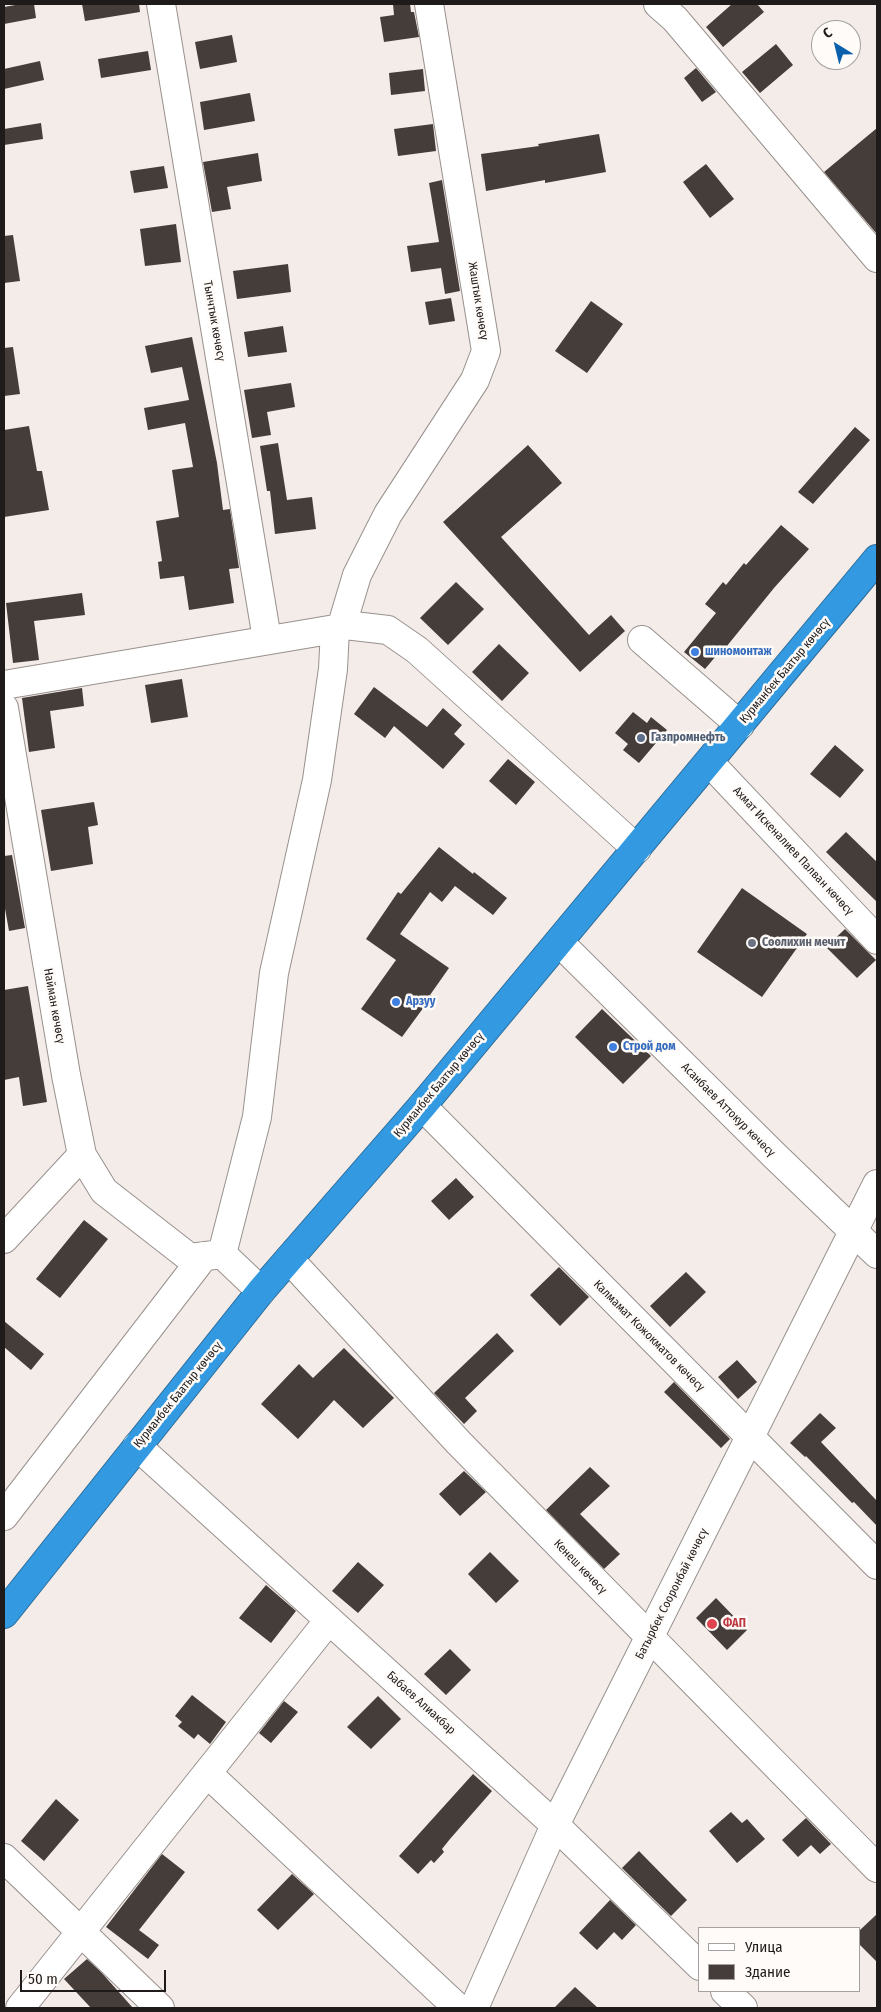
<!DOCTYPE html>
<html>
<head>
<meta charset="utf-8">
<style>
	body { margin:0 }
	#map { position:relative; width:881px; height:2012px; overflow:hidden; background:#f4ece8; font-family:"Fira Sans Condensed",sans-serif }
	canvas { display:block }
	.frame { position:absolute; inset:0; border:5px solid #1e1b1a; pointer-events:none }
	.legend { position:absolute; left:698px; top:1927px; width:162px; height:65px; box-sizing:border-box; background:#fefbf9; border:1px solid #a4a1a0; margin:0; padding:6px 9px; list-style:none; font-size:15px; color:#1e1b1a }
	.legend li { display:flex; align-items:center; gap:10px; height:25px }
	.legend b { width:25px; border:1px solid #a4a1a0 }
	.north { position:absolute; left:811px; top:20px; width:50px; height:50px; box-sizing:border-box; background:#fefbf9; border:1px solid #a4a1a0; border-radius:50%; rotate:324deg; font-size:14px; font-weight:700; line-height:20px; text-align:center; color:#1e1b1a }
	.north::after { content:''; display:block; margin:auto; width:18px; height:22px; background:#0b60ae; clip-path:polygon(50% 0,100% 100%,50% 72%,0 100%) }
	.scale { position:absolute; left:20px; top:1970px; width:146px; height:22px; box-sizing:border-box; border:2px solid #1e1b1a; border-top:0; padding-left:6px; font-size:15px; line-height:18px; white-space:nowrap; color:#1e1b1a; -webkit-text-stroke:4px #fefbf9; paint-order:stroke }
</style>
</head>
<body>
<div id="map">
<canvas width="881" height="2012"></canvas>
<div class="frame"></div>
<ul class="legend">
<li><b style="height:6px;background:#fff"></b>Улица</li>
<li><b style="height:14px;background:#443d3a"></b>Здание</li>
</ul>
<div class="north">С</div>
<div class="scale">50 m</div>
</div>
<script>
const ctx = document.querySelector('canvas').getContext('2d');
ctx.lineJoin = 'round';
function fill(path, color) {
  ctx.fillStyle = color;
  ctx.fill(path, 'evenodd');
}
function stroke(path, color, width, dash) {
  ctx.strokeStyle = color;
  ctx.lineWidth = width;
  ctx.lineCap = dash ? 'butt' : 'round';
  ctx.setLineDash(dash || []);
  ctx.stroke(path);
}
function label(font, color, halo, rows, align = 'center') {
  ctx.font = font + ' "Fira Sans Condensed",sans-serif';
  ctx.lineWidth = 5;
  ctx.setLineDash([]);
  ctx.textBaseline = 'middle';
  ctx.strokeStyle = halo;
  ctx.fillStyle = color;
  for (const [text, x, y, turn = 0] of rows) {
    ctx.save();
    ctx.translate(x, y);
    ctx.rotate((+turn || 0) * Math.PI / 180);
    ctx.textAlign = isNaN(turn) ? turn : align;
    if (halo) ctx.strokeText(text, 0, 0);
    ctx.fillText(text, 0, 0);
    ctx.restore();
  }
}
const building = new Path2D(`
	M 21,4 L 34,4 L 36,18 L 4,24 L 4,7 Z
	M 82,4 L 139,4 L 140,12 L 85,21 Z
	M 393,4 L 410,4 L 411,12 L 414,12 L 419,37 L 384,42 L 380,17 L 394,15 Z
	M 732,4 L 757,4 L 764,12 L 723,47 L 706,27 Z
	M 232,35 L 237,62 L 200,69 L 195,42 Z
	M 776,44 L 793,65 L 760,93 L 742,72 Z
	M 148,51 L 151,70 L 101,78 L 98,59 Z
	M 40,61 L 44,80 L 4,89 L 4,69 Z
	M 696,68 L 716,92 L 702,102 L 684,78 Z
	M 423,69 L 425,91 L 391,95 L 389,73 Z
	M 250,93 L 255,121 L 204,130 L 200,102 Z
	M 41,123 L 43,139 L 4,145 L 4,129 Z
	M 433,124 L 436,151 L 398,156 L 394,129 Z
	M 877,128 L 877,234 L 824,172 Z
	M 599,134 L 606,172 L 545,183 L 545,180 L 486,191 L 481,154 L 539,146 L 538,144 Z
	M 258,153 L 262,181 L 227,187 L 231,209 L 212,212 L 203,162 Z
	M 706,164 L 734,199 L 710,218 L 683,182 Z
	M 164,166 L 168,188 L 134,193 L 130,171 Z
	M 442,180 L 460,291 L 445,294 L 441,268 L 411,272 L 407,246 L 439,242 L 429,183 Z
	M 176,224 L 181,262 L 145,266 L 140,229 Z
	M 13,235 L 20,281 L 4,283 L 4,236 Z
	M 288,264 L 291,292 L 237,299 L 233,271 Z
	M 451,298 L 455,321 L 429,325 L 425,302 Z
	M 591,301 L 623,324 L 587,373 L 555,351 Z
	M 283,326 L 287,352 L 248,357 L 244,332 Z
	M 192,337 L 217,463 L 223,510 L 230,509 L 239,568 L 229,569 L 234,603 L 189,610 L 184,576 L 160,579 L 158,562 L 162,561 L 156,521 L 179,517 L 172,470 L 193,467 L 185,423 L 148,430 L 144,408 L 189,400 L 182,367 L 151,373 L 145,346 Z
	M 13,347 L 20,394 L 4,396 L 4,348 Z
	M 291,383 L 295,407 L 267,412 L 271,435 L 252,438 L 244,390 Z
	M 29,426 L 37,471 L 42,471 L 49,510 L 4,517 L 4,430 Z
	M 855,427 L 870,440 L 813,504 L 798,492 Z
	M 278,443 L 287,500 L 312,497 L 316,529 L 275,534 L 270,491 L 267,491 L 260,446 Z
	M 528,445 L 562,483 L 501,537 L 589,635 L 611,615 L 625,631 L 580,672 L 443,522 Z
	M 781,525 L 809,549 L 774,588 L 718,657 L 716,656 L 705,669 L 684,652 L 716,613 L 705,604 L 723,582 L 726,585 L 744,563 L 746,565 Z
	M 456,582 L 484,609 L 448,645 L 420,618 Z
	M 82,593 L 85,615 L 34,621 L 39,660 L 13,663 L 6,603 Z
	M 499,644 L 529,673 L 502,701 L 472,672 Z
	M 182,679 L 188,717 L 151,723 L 145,685 Z
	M 374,687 L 427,727 L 443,708 L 462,725 L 454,734 L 465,744 L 443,769 L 394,726 L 385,738 L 354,714 Z
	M 82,688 L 84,706 L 50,711 L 55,748 L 29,752 L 22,698 Z
	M 633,712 L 647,723 L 651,717 L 667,730 L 639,763 L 623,750 L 628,744 L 615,733 Z
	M 835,745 L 864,770 L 840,798 L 810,774 Z
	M 508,759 L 535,782 L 516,805 L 489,781 Z
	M 94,802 L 98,825 L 88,827 L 93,864 L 51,871 L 41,810 Z
	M 846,832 L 877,862 L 877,902 L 826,852 Z
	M 439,847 L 473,874 L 474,872 L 507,898 L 493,915 L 455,886 L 442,902 L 430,892 L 400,934 L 449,968 L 430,995 L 432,996 L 402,1037 L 361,1009 L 396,960 L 366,939 L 398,892 L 401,894 Z
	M 12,855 L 25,928 L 9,931 L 4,903 L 4,856 Z
	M 742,888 L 807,934 L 762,997 L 697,952 Z
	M 845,929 L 876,960 L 857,978 L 826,947 Z
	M 28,986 L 47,1102 L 23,1106 L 19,1077 L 4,1080 L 4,990 Z
	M 602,1009 L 651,1056 L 623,1084 L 575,1037 Z
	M 456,1178 L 474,1197 L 449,1220 L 431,1201 Z
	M 84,1220 L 108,1239 L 60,1298 L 36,1279 Z
	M 559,1267 L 589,1297 L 560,1326 L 530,1295 Z
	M 686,1272 L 706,1292 L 670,1327 L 650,1306 Z
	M 4,1321 L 44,1354 L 31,1370 L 4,1347 Z
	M 497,1333 L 514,1351 L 465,1398 L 477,1411 L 464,1424 L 434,1393 Z
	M 344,1348 L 394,1398 L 363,1428 L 334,1400 L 298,1439 L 261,1404 L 299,1364 L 313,1378 Z
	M 737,1360 L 757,1382 L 738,1399 L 718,1377 Z
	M 674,1382 L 730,1439 L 721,1448 L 664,1392 Z
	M 820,1413 L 836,1428 L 821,1442 L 877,1501 L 877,1526 L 854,1502 L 852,1503 L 806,1456 L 805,1457 L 790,1443 Z
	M 590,1467 L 610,1486 L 580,1514 L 620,1554 L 604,1569 L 546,1510 Z
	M 464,1471 L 486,1492 L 460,1516 L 439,1494 Z
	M 490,1552 L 519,1581 L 496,1603 L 468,1574 Z
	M 358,1562 L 384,1585 L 358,1613 L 332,1591 Z
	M 266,1585 L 296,1611 L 271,1643 L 239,1618 Z
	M 716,1598 L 747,1630 L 727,1650 L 696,1618 Z
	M 450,1649 L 471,1670 L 446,1695 L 424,1674 Z
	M 192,1695 L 226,1722 L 210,1744 L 198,1734 L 194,1739 L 178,1726 L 182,1722 L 175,1716 Z
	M 378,1696 L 401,1719 L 371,1749 L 347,1727 Z
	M 284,1701 L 298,1712 L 271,1743 L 259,1733 Z
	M 473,1774 L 492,1791 L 450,1839 L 442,1849 L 444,1852 L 434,1863 L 431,1860 L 418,1874 L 399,1856 Z
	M 56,1799 L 79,1820 L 44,1861 L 21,1841 Z
	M 731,1812 L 742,1823 L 747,1819 L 765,1839 L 737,1863 L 709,1831 Z
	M 806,1818 L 831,1844 L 820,1854 L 811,1845 L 798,1857 L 782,1840 Z
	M 639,1851 L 687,1900 L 671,1916 L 622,1868 Z
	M 162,1854 L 185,1872 L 139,1930 L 159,1945 L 148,1959 L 106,1927 Z
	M 292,1874 L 314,1894 L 278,1930 L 257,1910 Z
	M 610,1900 L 636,1925 L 622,1940 L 614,1932 L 597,1950 L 579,1933 Z
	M 877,1914 L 877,1962 L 860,1945 L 860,1930 Z
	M 87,1959 L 101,1972 L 133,2008 L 91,2008 L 64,1979 Z
	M 575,1987 L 598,2008 L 554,2008 Z`);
const minor = new Path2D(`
	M 161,4 L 267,639
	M 658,4 L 675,19 L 877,258
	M 342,625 L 357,575 L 388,514 L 475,380 L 486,351 L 429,4
	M 642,640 L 740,725
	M 4,685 L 335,629 L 345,625 L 388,630 L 417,650 L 637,849
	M 4,708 L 66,1075 L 82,1155 L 104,1191 L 190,1258 L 222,1254 L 261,1291
	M 709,762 L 877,940
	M 559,942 L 775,1156 L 877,1254
	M 422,1106 L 877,1565
	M 4,1239 L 82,1155
	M 222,1254 L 257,1117 L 274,973 L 317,780 L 333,669 L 335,629
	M 289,1259 L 459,1443 L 877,1868
	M 137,1446 L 555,1825 L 700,1966
	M 4,1516 L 204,1256
	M 207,1773 L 458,2008
	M 4,1858 L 160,2008
	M 725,1991 L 743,2008
	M 20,2008 L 329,1620
	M 474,2008 L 555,1825 L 877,1184`);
const highway = new Path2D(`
	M 4,1614 L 261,1291 L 422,1106 L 877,559`);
const markers = [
	[695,652,5,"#3f7fe0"],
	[641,738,5,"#5c6f8a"],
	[752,943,5,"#6b7280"],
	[396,1002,5,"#3f7fe0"],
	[613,1047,5,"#3f7fe0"],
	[712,1624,6,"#e0444e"]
];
const streetNames = [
	["Жаштык көчөсү",478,301,81],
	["Тынчтык көчөсү",214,321,80],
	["Курманбек Баатыр көчөсү",785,671,-50],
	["Ахмат Искеналиев Палван көчөсү",793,851,47],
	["Найман көчөсү",54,1006,80],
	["Курманбек Баатыр көчөсү",439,1085,-50],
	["Асанбаев Аттокур көчөсү",728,1110,45],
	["Калмамат Кожокматов көчөсү",649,1336,45],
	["Курманбек Баатыр көчөсү",178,1395,-51],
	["Кенеш көчөсү",580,1567,46],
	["Батырбек Сооронбай көчөсү",672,1594,-63],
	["Бабаев Алиакбар",421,1703,42]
];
const shopNames = [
	["шиномонтаж",705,652],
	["Арзуу",406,1002],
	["Строй дом",623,1047]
];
const serviceNames = [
	["Газпромнефть",651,738]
];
const worshipNames = [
	["Соолихин мечит",762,943]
];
const healthNames = [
	["ФАП",723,1624]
];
fill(building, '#443d3a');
stroke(minor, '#98918d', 30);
stroke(highway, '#2c6d9b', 30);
stroke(minor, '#fff', 28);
stroke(highway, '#3399e1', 28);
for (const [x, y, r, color] of markers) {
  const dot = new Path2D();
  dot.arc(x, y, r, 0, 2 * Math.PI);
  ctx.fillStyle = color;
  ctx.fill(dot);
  stroke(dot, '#fefbf9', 2);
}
label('12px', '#1e1b1a', '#fefbf9', streetNames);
label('bold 12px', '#366cbe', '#fefbf9', shopNames, 'left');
label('bold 12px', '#4e5e75', '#fefbf9', serviceNames, 'left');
label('bold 12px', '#5b616d', '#fefbf9', worshipNames, 'left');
label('bold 12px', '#be3a42', '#fefbf9', healthNames, 'left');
</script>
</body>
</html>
